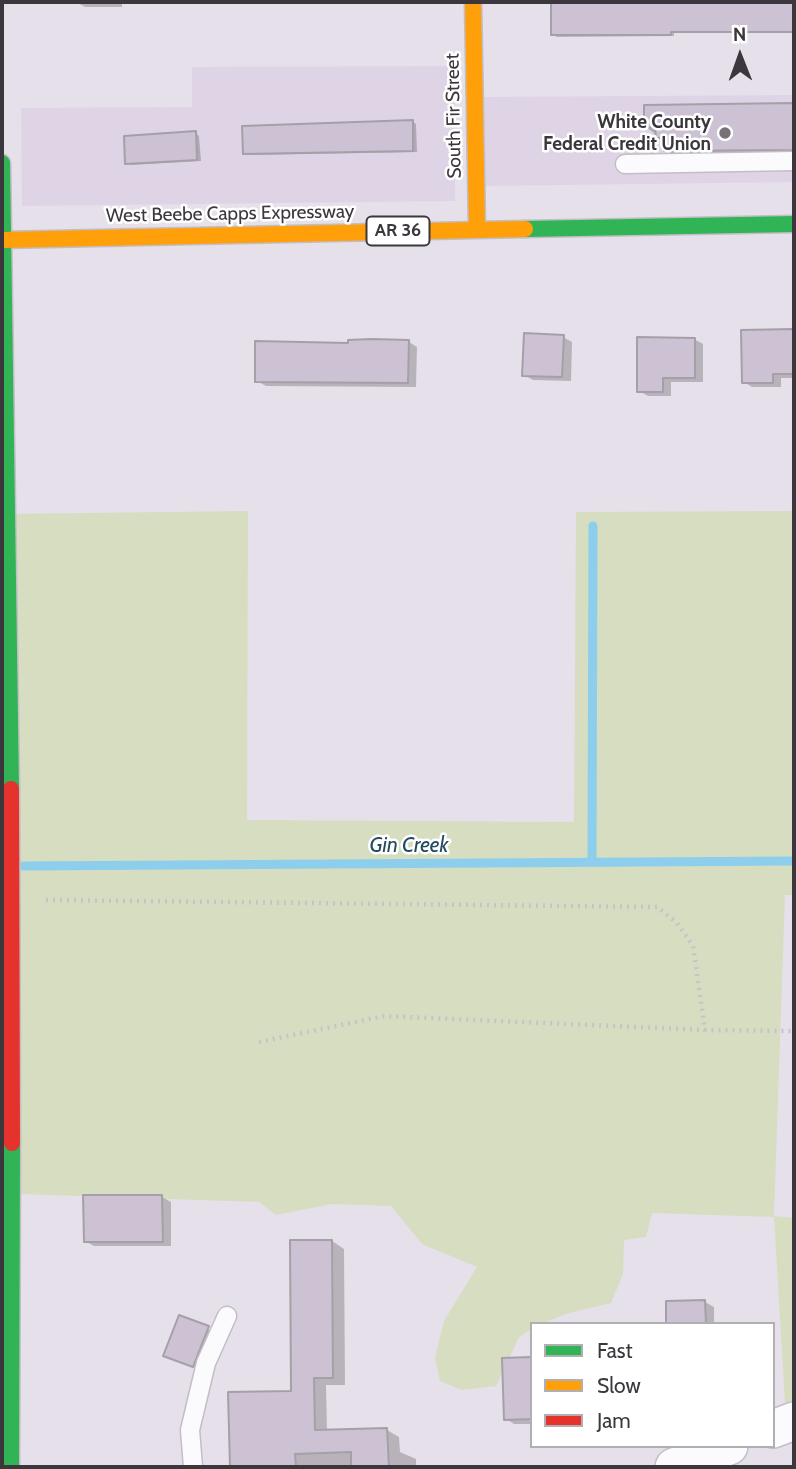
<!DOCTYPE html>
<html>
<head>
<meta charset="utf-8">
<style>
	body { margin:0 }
	#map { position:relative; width:796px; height:1469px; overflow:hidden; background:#e6e0ea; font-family:Cabin,sans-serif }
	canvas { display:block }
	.frame { position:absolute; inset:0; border:4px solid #3b373d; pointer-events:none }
	.legend { position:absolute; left:530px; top:1322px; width:245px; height:126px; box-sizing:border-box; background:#fff; border:2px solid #b1afb1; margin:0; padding:9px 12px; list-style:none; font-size:21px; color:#3b373d }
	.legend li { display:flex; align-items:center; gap:14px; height:35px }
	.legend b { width:35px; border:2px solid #b1afb1 }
	.north { position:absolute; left:705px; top:21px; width:70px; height:70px; -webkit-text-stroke:5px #fff; paint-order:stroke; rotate:359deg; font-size:19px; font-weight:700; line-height:28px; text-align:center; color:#3b373d }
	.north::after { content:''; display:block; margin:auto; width:24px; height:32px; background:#3b373d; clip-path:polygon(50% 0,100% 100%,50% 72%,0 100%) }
</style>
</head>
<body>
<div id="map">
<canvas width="796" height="1469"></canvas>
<div class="frame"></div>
<ul class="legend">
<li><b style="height:9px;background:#30b455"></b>Fast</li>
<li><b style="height:9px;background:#ff9f0a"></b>Slow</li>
<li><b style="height:9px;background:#e5322d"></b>Jam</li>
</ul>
<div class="north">N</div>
</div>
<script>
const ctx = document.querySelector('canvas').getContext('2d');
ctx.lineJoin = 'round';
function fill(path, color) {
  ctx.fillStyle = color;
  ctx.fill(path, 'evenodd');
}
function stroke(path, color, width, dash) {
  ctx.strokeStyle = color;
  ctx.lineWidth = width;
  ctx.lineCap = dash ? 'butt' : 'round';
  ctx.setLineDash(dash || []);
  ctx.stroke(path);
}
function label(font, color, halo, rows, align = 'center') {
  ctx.font = font + ' Cabin,sans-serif';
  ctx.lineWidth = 5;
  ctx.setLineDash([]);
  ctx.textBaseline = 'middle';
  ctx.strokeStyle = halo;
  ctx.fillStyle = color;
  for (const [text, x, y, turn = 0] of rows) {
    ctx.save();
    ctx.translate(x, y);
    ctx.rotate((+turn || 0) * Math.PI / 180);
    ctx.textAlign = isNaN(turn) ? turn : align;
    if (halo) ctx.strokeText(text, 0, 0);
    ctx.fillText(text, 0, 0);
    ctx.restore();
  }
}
const built = new Path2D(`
	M 455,66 L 455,201 L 22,206 L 21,108 L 192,107 L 192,67 Z
	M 794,95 L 794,182 L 485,186 L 484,97 Z`);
const green = new Path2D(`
	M 248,511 L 247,820 L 574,822 L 576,512 L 794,511 L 794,895 L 785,895 L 774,1216 L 794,1218 L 794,1400 L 785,1403 L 774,1217 L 652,1213 L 646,1237 L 624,1240 L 623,1274 L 611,1303 L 569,1313 L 541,1324 L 532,1324 L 532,1329 L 519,1337 L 496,1386 L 462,1390 L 440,1381 L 435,1358 L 444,1321 L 477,1267 L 422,1244 L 391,1206 L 332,1204 L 276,1215 L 259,1202 L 21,1194 L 2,514 Z`);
const shadow = new Path2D(`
	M 76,2 L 122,2 L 122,7 L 85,7 Z
	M 553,2 L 794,2 L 794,33 L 674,33 L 674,36 L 557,37 L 553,34 Z
	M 794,105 L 794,156 L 679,157 L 666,150 L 666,142 L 646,127 L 645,106 Z
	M 412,121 L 416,124 L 417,152 L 249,155 L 245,153 Z
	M 195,133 L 199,136 L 201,161 L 131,165 L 127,163 Z
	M 794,331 L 794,378 L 781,378 L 781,387 L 752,387 L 744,382 L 743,332 Z
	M 563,337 L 572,342 L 571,381 L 533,380 L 524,375 Z
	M 694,339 L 703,344 L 703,382 L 671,382 L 671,396 L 648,396 L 639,391 Z
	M 409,342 L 417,347 L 416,387 L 266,386 L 257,381 L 349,344 Z
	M 162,1197 L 171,1202 L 171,1246 L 94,1246 L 85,1241 Z
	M 332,1241 L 344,1249 L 345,1385 L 326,1385 L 327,1431 L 387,1430 L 399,1437 L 400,1452 L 416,1459 L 416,1467 L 232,1467 L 230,1394 L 293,1392 Z
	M 705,1302 L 714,1307 L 714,1324 L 668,1324 Z
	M 180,1317 L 217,1333 L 202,1371 L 166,1355 Z
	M 532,1359 L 532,1424 L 514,1424 L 506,1419 Z`);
const stream = new Path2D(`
	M 592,862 L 593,526
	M 23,866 L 794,861`);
const building = new Path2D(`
	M 551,2 L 794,2 L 794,32 L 671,32 L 671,35 L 551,35 Z
	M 794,103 L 794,150 L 664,151 L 664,138 L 656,138 L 655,127 L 644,128 L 644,105 Z
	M 413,120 L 413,151 L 243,154 L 242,126 Z
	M 196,131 L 197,160 L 125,164 L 124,136 Z
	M 794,329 L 794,374 L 773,374 L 773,383 L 742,383 L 741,330 Z
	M 524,333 L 564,335 L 562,377 L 522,376 Z
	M 637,337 L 695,338 L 695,378 L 663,378 L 663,392 L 637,392 Z
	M 371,339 L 409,340 L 408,383 L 255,382 L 255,341 L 348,343 L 348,340 Z
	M 83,1195 L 162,1195 L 163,1242 L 84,1242 Z
	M 290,1240 L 332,1240 L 333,1378 L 314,1378 L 315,1430 L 387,1428 L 389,1467 L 351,1467 L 351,1452 L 295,1454 L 296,1467 L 230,1467 L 228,1392 L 291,1391 Z
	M 705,1300 L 706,1324 L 666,1324 L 666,1301 Z
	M 179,1315 L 209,1326 L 193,1367 L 163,1356 Z
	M 532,1357 L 532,1419 L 504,1420 L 502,1358 Z`);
const path = new Path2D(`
	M 46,900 L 657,907 L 677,923 L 693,946 L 705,1030 L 794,1031
	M 259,1042 L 384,1016 L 705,1030`);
const lane = new Path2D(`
	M 625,164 L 794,161
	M 193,1467 L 190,1430 L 206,1363 L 227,1316`);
const street = new Path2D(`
	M 773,1429 L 794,1421
	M 674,1467 L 729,1446`);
const fast = new Path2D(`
	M 2,163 L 11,789
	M 525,229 L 794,224
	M 11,1467 L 12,1143`);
const slow = new Path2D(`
	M 473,2 L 477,229
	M 2,240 L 525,229`);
const jam = new Path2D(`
	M 11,789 L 12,1143`);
const markers = [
	[725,133,7,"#77727a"]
];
const shields = [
	[398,231,63]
];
const shieldNames = [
	["AR 36",398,231]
];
const streetNames = [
	["South Fir Street",454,116,-91],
	["West Beebe Capps Expressway",230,214,-1]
];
const poiNames = [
	["White County",711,122],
	["Federal Credit Union",711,144]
];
const waterNames = [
	["Gin Creek",409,846]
];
fill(built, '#dfd4e5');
fill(green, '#d7ddc1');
fill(shadow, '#0003');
stroke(stream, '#8cceeb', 9);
fill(building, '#cdc2d3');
stroke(building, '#a5a0a7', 2);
stroke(lane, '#c3bec6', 21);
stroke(street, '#c3bec6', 40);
stroke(fast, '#c3bec6', 19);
stroke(slow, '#c3bec6', 19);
stroke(jam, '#c3bec6', 19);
stroke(path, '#c6c4c6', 4.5, [2, 5]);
stroke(lane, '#fbfafc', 18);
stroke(street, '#fbfafc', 37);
stroke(fast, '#30b455', 16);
stroke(slow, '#ff9f0a', 16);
stroke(jam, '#e5322d', 16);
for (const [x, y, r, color] of markers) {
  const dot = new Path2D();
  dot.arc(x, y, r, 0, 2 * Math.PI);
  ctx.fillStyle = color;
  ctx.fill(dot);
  stroke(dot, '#fff', 2.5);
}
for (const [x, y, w] of shields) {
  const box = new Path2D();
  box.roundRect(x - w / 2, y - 14.5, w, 29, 5);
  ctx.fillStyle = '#fff';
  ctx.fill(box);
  stroke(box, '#3b373d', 2);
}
label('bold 18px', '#3b373d', null, shieldNames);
label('19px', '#3b373d', '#fff', streetNames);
label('bold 19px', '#3b373d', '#fff', poiNames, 'right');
label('italic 21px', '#224c5d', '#fff', waterNames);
</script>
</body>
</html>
